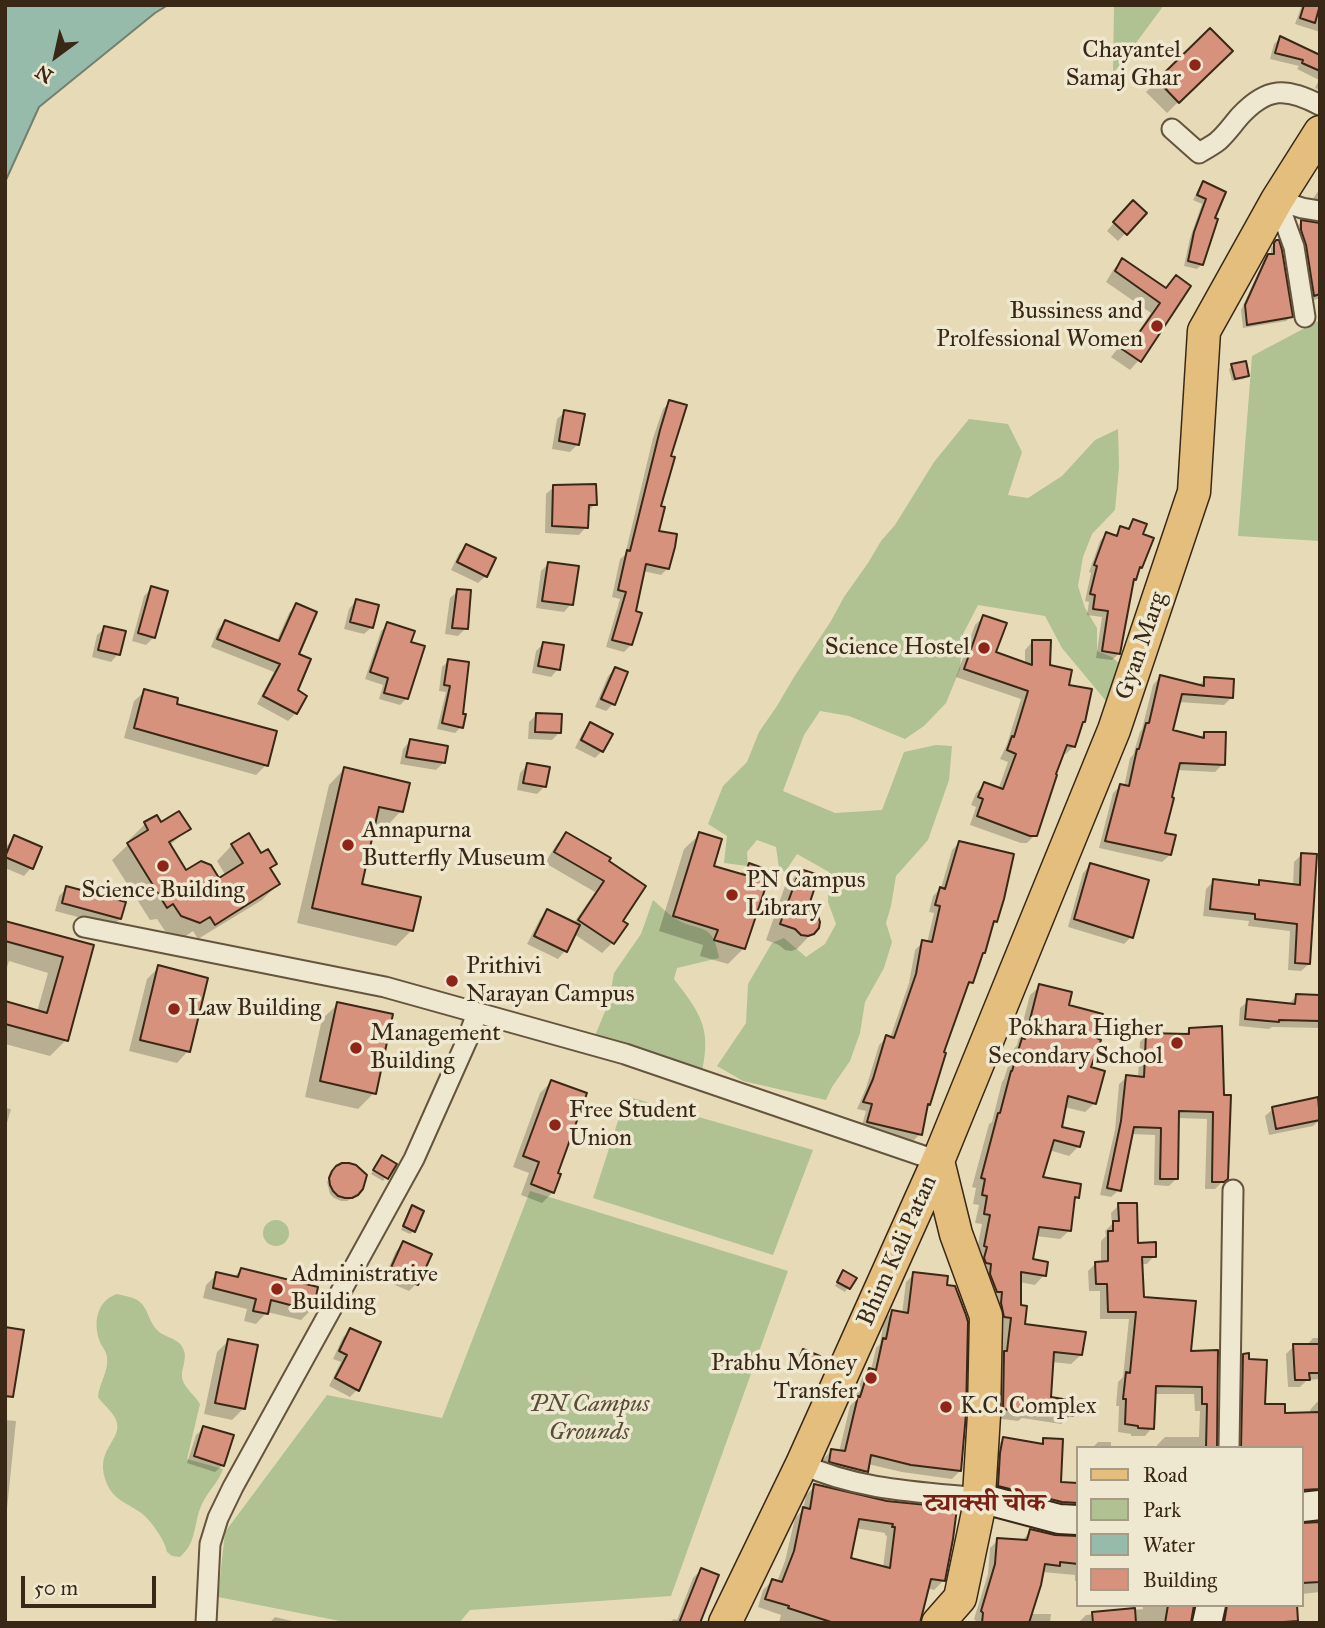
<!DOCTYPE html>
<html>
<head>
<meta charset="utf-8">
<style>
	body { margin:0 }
	#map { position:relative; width:1325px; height:1628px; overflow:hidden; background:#e7dbb7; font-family:"IM FELL Great Primer",serif }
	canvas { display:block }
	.frame { position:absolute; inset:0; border:7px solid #3a2816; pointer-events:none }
	.legend { position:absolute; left:1076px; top:1446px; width:228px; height:161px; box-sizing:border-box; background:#efe8d0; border:2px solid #a79b86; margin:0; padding:9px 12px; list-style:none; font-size:21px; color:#3a2816 }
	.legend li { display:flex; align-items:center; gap:14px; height:35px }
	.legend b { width:35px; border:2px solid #a79b86 }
	.north { position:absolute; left:21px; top:21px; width:70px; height:70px; -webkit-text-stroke:5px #efe8d0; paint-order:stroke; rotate:213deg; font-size:19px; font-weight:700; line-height:28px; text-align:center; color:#3a2816 }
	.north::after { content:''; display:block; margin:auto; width:24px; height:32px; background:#3a2816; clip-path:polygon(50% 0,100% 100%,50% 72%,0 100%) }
	.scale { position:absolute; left:21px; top:1576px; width:135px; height:32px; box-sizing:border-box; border:4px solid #3a2816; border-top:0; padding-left:9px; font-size:21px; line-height:24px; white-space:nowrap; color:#3a2816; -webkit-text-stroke:5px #efe8d0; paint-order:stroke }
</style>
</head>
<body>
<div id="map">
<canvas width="1325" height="1628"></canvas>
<div class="frame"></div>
<ul class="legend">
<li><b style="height:9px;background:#e4be7c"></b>Road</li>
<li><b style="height:19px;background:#b0c192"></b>Park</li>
<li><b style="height:19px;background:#97bbab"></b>Water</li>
<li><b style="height:19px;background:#d6927d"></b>Building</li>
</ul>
<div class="north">N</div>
<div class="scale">50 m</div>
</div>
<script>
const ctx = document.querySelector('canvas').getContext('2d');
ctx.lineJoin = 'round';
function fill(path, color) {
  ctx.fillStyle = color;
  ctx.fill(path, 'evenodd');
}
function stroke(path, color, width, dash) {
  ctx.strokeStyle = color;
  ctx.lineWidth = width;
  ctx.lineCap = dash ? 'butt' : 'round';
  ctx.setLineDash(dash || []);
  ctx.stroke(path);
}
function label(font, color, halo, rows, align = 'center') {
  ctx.font = font + ' "IM FELL Great Primer","Noto Serif Devanagari",serif';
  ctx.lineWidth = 7;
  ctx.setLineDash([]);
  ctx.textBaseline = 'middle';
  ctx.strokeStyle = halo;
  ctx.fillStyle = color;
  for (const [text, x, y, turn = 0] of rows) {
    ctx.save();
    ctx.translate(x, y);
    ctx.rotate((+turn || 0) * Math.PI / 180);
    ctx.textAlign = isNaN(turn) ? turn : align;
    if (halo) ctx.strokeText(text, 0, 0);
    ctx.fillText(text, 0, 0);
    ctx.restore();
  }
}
const green = new Path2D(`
	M 1114,5 L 1164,5 L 1113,74 Z
	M 1320,320 L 1320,541 L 1238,536 L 1252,356 Z
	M 969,419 L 1008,424 L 1022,452 L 1008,495 L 1028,498 L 1062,476 L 1095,440 L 1118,429 L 1119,467 L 1115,510 L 1092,534 L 1083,557 L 1078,586 L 1085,608 L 1097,628 L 1097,651 L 1112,657 L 1121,665 L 1118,685 L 1106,701 L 1062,648 L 1045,616 L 978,605 L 963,634 L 960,669 L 946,703 L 924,726 L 905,739 L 849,716 L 820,711 L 804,735 L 783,791 L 835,813 L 882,810 L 904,752 L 936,745 L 952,746 L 949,780 L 928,840 L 896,876 L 891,906 L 886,923 L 892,942 L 884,968 L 865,1002 L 860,1033 L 850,1061 L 832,1087 L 826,1100 L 743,1081 L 717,1066 L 746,1023 L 748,984 L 772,943 L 784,938 L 806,957 L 825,944 L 836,924 L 828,902 L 829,872 L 797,854 L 785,872 L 779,868 L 776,847 L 757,840 L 747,852 L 748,866 L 724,863 L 727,836 L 708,824 L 723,786 L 747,762 L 759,732 L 777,706 L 794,677 L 831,621 L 844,597 L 868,563 L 881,541 L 895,525 L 934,462 Z
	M 653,900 C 660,906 668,914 676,919 C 699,933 713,920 719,958 L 677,968 L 674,979 C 699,1012 712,1027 702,1071 L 594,1038 L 609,1002 L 614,973 L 641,934 Z
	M 626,1096 L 813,1150 L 773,1255 L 593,1198 Z
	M 530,1191 L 788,1271 L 671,1596 L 470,1610 L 459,1623 L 350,1623 L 218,1597 L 225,1532 L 327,1395 L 442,1418 Z
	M263 1233a13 13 0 1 1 26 0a13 13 0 1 1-26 0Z
	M 117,1294 C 125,1296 136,1297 142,1304 C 149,1312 149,1323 159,1332 C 167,1338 181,1339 184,1351 C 187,1359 181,1369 182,1378 C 184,1388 195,1395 200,1404 L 187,1459 L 223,1469 C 218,1483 209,1490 203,1502 C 193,1521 198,1542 180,1557 L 172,1556 L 167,1552 C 165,1540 150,1519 140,1512 C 127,1503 114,1500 107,1484 C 93,1451 121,1441 117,1423 C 115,1413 103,1405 98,1397 C 99,1384 109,1370 107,1358 C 107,1352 102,1347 100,1342 C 93,1324 96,1301 117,1294 Z`);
const water = new Path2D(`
	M 5,5 L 168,5 L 155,13 L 39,107 L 5,182 Z`);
const shadow = new Path2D(`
	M 1302,5 L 1320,5 L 1320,32 L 1295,24 Z
	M 1210,30 L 1230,51 L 1167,113 L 1146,92 Z
	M 1280,38 L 1320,57 L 1320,90 L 1315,88 L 1319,80 L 1297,69 L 1299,66 L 1270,59 L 1274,44 Z
	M 1203,183 L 1212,219 L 1202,264 L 1197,269 L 1184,266 L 1190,238 L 1202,204 L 1193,200 L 1199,188 Z
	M 1320,188 L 1320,209 L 1309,205 Z
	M 1125,210 L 1145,213 L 1118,241 L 1107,231 Z
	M 1301,222 L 1320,225 L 1320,298 L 1307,302 L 1294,230 Z
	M 1276,242 L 1291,317 L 1286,321 L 1243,328 L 1241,310 L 1264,260 L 1271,256 L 1271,248 Z
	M 1122,260 L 1165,289 L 1176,278 L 1139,360 L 1130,370 L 1111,357 L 1127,337 L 1132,341 L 1151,313 L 1106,282 L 1113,270 Z
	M 1232,366 L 1248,375 L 1244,379 L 1232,381 L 1229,369 Z
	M 670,402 L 669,457 L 659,507 L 657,532 L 668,568 L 661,575 L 643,571 L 634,612 L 631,645 L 624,652 L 606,647 L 620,599 L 612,597 L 620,559 L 625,555 L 653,438 L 663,409 Z
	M 565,412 L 578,444 L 570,452 L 552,449 L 557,419 Z
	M 554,487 L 595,504 L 587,513 L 586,527 L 579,535 L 545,533 L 546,494 Z
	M 1133,521 L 1141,535 L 1141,567 L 1131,582 L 1119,653 L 1112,660 L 1096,658 L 1102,617 L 1087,615 L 1089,602 L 1085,601 L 1091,573 L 1089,572 L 1100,541 L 1106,534 L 1114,537 L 1121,528 L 1126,530 Z
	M 466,546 L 486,576 L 478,583 L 451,570 L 459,553 Z
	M 548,564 L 571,604 L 564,612 L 536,608 L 541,571 Z
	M 152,588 L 154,637 L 146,645 L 132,641 L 144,596 Z
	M 458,591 L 466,628 L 458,636 L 445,634 L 450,598 Z
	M 356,601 L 372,627 L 364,634 L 344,629 L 349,609 Z
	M 296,605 L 296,713 L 288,721 L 257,704 L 274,672 L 211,647 L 218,629 L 225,622 L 276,642 L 289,613 Z
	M 983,617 L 994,653 L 1025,664 L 1025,650 L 1033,641 L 1049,666 L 1067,686 L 1080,725 L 1074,746 L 1066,754 L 1062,753 L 1035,835 L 1027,843 L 1021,843 L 970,825 L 976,807 L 971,805 L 976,793 L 984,784 L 998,790 L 1008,762 L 1000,759 L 1007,744 L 1021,699 L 956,677 L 975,625 Z
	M 388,624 L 409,643 L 407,698 L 400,705 L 379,699 L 383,685 L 365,679 L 381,631 Z
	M 105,628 L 118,654 L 111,662 L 92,657 L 97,635 Z
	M 543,644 L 558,669 L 551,677 L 532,673 L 536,651 Z
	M 448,661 L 461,727 L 455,733 L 437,729 L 446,692 L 439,691 L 442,667 Z
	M 615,669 L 613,704 L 606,711 L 595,707 L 608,676 Z
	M 1160,677 L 1198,686 L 1205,679 L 1231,698 L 1224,705 L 1178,702 L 1171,731 L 1199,739 L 1204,733 L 1223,764 L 1215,772 L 1176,770 L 1163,834 L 1170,855 L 1162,862 L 1099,848 L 1113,793 L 1120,786 L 1124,787 L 1130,758 L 1133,755 L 1140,732 L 1142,729 L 1153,685 Z
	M 145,691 L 174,705 L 266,765 L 256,775 L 124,738 L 134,701 Z
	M 536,715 L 560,732 L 552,740 L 528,739 L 529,722 Z
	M 590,724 L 602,751 L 595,758 L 575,748 L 583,732 Z
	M 410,741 L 443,763 L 436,770 L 400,764 L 403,749 Z
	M 527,765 L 545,786 L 537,794 L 517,790 L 520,773 Z
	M 344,769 L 401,811 L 386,827 L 374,824 L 359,885 L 412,930 L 396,946 L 297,923 L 329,785 Z
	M 156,817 L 160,824 L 188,829 L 169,846 L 186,873 L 218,881 L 226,876 L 217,861 L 232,845 L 269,869 L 278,884 L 262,900 L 198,939 L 193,931 L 183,938 L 165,931 L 157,919 L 150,920 L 112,860 L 131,842 L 129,840 L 145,824 Z
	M 566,834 L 608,858 L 620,921 L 625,924 L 612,943 L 602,953 L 574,934 L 565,951 L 558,959 L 527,944 L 540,919 L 547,911 L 573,924 L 595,892 L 545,863 L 556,845 Z
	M 700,834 L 712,867 L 739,875 L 749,865 L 744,948 L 728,964 L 700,956 L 703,945 L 659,931 L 684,849 Z
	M 14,837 L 31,868 L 24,876 L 5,868 L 5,848 Z
	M 959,843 L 995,921 L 991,925 L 972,982 L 964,990 L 942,1054 L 929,1104 L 926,1106 L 920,1134 L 913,1141 L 861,1129 L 866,1111 L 857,1109 L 866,1088 L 879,1045 L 887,1037 L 890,1038 L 909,983 L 915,950 L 923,942 L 927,943 L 934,913 L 929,912 L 933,896 L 941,888 L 952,850 Z
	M 1302,854 L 1309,964 L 1301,971 L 1288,970 L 1290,931 L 1248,926 L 1249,921 L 1203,916 L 1206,889 L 1214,881 L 1256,886 L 1260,882 L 1293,886 L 1294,862 Z
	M 1090,865 L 1131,937 L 1124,944 L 1068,927 L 1083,873 Z
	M 801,871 L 813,932 L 797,949 L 791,951 L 785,950 L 779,945 L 766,940 L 785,886 Z
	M 67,888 L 120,919 L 112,926 L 55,911 L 59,896 Z
	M 5,923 L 92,946 L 66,1040 L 50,1056 L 5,1044 L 5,1003 L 37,1012 L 48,973 L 9,961 L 5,974 Z
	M 159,967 L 188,1051 L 177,1063 L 129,1051 L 147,979 Z
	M 1040,986 L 1067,1007 L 1088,1068 L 1095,1103 L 1085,1112 L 1064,1107 L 1060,1128 L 1079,1146 L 1069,1156 L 1049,1150 L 1041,1179 L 1077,1196 L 1073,1200 L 1070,1230 L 1060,1239 L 1036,1236 L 1031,1261 L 1044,1275 L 1035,1285 L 1019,1282 L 1019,1307 L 1023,1326 L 1081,1355 L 1071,1364 L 1052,1362 L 1049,1399 L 1071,1415 L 1061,1424 L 1022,1418 L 1018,1421 L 994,1418 L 1002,1327 L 995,1326 L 976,1255 L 982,1224 L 975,1223 L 979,1205 L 973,1204 L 976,1188 L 972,1187 L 989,1124 L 992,1122 L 1002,1082 L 1004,1079 L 1013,1050 L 1017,1045 L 1030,995 Z
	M 1296,996 L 1320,997 L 1320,1028 L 1272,1027 L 1269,1029 L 1239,1026 L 1240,1008 L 1248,1001 L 1289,1004 Z
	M 338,1004 L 374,1093 L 358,1109 L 305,1097 L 322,1019 Z
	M 1190,1029 L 1222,1097 L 1226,1178 L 1215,1189 L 1205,1189 L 1207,1119 L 1178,1118 L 1177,1178 L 1169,1186 L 1154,1185 L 1155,1135 L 1131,1134 L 1119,1190 L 1111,1197 L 1100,1195 L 1115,1130 L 1119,1084 L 1127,1077 L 1138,1078 L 1140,1042 L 1147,1034 L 1183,1036 Z
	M 551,1082 L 556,1174 L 553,1192 L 542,1203 L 521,1195 L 529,1173 L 513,1167 L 540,1093 Z
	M 1317,1099 L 1320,1120 L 1313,1126 L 1269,1135 L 1265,1116 L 1273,1109 Z
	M 5,1108 L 11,1109 L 5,1130 Z
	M 379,1161 L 394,1165 L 383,1181 L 371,1174 Z
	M 333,1172 L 361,1189 L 353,1198 L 347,1201 L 341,1201 L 334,1198 L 330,1194 L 327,1182 Z
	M 1119,1205 L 1136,1244 L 1154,1256 L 1147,1264 L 1141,1264 L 1142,1298 L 1190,1353 L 1216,1352 L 1215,1448 L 1157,1448 L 1157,1445 L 1165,1437 L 1199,1437 L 1200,1411 L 1195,1411 L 1194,1394 L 1154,1394 L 1152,1428 L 1145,1436 L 1131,1436 L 1131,1434 L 1118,1432 L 1119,1406 L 1116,1406 L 1118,1382 L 1123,1377 L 1129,1319 L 1100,1319 L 1100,1291 L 1089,1291 L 1088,1271 L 1096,1263 L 1101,1263 L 1101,1241 L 1106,1236 L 1105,1231 L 1112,1224 L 1111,1213 Z
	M 412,1207 L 414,1231 L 410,1234 L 401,1230 L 409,1210 Z
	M 404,1243 L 416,1284 L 409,1291 L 383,1280 L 396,1251 Z
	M 241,1270 L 311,1310 L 301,1320 L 267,1312 L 256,1324 L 244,1321 L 247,1309 L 203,1298 L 206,1285 L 217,1274 L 233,1278 Z
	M 843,1272 L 854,1278 L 845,1292 L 835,1286 Z
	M 914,1274 L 960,1471 L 952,1479 L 902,1472 L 868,1464 L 866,1471 L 859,1479 L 822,1469 L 823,1459 L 831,1451 L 839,1452 L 850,1406 L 854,1402 L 862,1378 L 871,1370 L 876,1348 L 880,1344 L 884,1320 L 892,1312 L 902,1314 L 906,1282 Z
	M 351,1330 L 357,1390 L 350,1397 L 329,1386 L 341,1362 L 333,1359 L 343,1337 Z
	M 1313,1338 L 1320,1338 L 1320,1379 L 1307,1380 L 1300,1387 L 1288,1387 L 1286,1354 L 1294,1346 L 1306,1346 Z
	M 228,1341 L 244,1408 L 232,1420 L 204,1414 L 217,1352 Z
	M 804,1351 L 813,1368 L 809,1371 L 796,1365 Z
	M 1243,1355 L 1264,1405 L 1283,1435 L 1311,1433 L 1310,1410 L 1317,1402 L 1320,1402 L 1320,1498 L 1302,1496 L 1302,1448 L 1234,1448 L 1236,1363 Z
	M 5,1420 L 16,1421 L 7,1509 L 5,1511 Z
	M 204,1428 L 223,1465 L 215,1472 L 187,1463 L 196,1435 Z
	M 1004,1439 L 1039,1445 L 1044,1440 L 1060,1483 L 1078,1484 L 1078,1513 L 991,1493 L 996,1447 Z
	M 1098,1442 L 1111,1442 L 1111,1448 L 1092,1448 Z
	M 815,1486 L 887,1502 L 943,1581 L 934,1590 L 927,1588 L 913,1623 L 779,1623 L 781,1615 L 758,1607 L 763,1590 L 772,1581 L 777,1582 L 785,1561 L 795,1518 L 803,1510 L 806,1495 ZM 855,1528 L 885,1533 L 885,1535 L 887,1536 L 883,1568 L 849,1560 Z
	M 1320,1523 L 1320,1592 L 1302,1594 L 1302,1525 Z
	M 1031,1530 L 1055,1537 L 1078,1538 L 1078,1581 L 1075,1581 L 1075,1575 L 1042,1572 L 1030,1614 L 1051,1614 L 1050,1623 L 976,1623 L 976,1621 L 974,1619 L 988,1574 L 990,1548 L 998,1540 L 1022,1541 Z
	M 701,1570 L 698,1623 L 669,1623 L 674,1619 L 677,1620 L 693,1578 Z
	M 1143,1605 L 1192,1605 L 1189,1623 L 1078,1623 L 1086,1615 L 1143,1609 Z
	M 1218,1605 L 1295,1605 L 1296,1623 L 1219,1623 Z
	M 275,1617 L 300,1623 L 269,1623 Z`);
const building = new Path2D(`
	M 1304,5 L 1320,5 L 1315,23 L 1300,18 Z
	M 1210,28 L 1233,51 L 1179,103 L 1157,80 Z
	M 1280,36 L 1320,55 L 1320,71 L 1302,63 L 1303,60 L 1275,53 Z
	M 1203,181 L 1226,192 L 1215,218 L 1218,219 L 1203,265 L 1188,261 L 1194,232 L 1206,199 L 1197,195 Z
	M 1133,200 L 1147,213 L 1127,235 L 1113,222 Z
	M 1301,220 L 1320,223 L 1320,294 L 1314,296 L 1306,245 L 1301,230 Z
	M 1276,240 L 1279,240 L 1282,250 L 1293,317 L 1247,325 L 1245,305 L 1268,254 L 1274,254 L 1274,243 Z
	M 1122,258 L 1166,288 L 1176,275 L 1191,286 L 1141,362 L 1119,347 L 1127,335 L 1134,340 L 1160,303 L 1115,271 Z
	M 1246,361 L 1249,376 L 1235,379 L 1231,364 Z
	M 669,400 L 687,405 L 671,456 L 675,457 L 661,506 L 665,507 L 659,531 L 677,534 L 675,547 L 669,569 L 646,564 L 636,611 L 642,613 L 632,645 L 612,640 L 626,592 L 618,590 L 627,550 L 630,551 L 660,430 Z
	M 564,410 L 585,414 L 579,445 L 559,441 Z
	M 596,484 L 597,505 L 589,505 L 588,528 L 552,526 L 553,485 Z
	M 1133,519 L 1147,524 L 1143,534 L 1154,538 L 1142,568 L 1140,567 L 1136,580 L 1134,579 L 1120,654 L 1102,651 L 1108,611 L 1093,609 L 1095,595 L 1090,594 L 1097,566 L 1094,565 L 1106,532 L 1117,536 L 1120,526 L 1129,529 Z
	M 466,544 L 496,558 L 487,577 L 457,562 Z
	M 548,562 L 579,566 L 573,605 L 542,601 Z
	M 151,586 L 168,591 L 155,638 L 138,633 Z
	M 457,589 L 471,590 L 468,629 L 452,628 Z
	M 356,599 L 379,605 L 373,628 L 350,622 Z
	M 296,603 L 317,612 L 299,654 L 311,659 L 298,690 L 307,696 L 297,714 L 263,696 L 280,664 L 217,639 L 225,620 L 279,641 Z
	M 983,615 L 1007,623 L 996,652 L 1032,665 L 1032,640 L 1051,640 L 1050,665 L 1072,670 L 1069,685 L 1092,689 L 1085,722 L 1083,722 L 1075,747 L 1067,745 L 1056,774 L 1057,775 L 1037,836 L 1030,836 L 977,816 L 983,799 L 978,797 L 984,782 L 1003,789 L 1016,754 L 1007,750 L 1012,736 L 1014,737 L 1028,691 L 964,669 Z
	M 387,622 L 415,631 L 411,642 L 425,646 L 408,699 L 384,693 L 388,678 L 370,672 Z
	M 104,626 L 126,631 L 120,655 L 98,650 Z
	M 543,642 L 564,645 L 560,670 L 538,666 Z
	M 448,659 L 469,662 L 463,714 L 466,714 L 463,728 L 442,723 L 450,686 L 444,685 Z
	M 615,667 L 628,672 L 615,705 L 601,699 Z
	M 1160,675 L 1204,686 L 1204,677 L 1234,679 L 1233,698 L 1182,694 L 1173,730 L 1204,738 L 1204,732 L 1226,732 L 1225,765 L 1180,763 L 1172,797 L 1174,798 L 1165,833 L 1176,835 L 1171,855 L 1105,841 L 1120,784 L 1129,786 L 1137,749 L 1139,749 L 1146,723 L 1149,723 Z
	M 144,689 L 178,698 L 177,704 L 277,731 L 268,766 L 134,728 Z
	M 536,713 L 562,714 L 561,733 L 535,732 Z
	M 590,722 L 613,734 L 603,752 L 581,740 Z
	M 410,739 L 448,746 L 445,763 L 406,757 Z
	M 527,763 L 550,767 L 546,787 L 523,783 Z
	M 344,767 L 410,783 L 403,812 L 379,807 L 362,884 L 421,897 L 413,931 L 312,908 Z
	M 179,811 L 191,829 L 169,842 L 186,870 L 201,861 L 211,865 L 219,878 L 243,863 L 231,844 L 249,833 L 261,853 L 268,849 L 277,864 L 270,868 L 280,884 L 215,925 L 210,917 L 200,923 L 181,916 L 173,904 L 167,908 L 127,843 L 148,830 L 144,822 L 157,815 L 161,822 Z
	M 566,832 L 611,858 L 609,861 L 646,886 L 623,921 L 628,924 L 614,944 L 578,920 L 604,881 L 554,852 Z
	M 699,832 L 722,839 L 714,866 L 745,875 L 749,863 L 771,871 L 745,949 L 714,940 L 718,930 L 673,916 Z
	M 14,835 L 42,847 L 33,869 L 5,857 Z
	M 959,841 L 1014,854 L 1004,899 L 997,922 L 994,921 L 985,953 L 983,953 L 973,983 L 969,982 L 944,1052 L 946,1053 L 930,1105 L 928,1104 L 922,1135 L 867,1122 L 872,1104 L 863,1102 L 873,1079 L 886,1035 L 894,1038 L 916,974 L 922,940 L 932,942 L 940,906 L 935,905 L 940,887 L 945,889 Z
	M 1301,853 L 1317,854 L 1310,964 L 1295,963 L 1297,924 L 1255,919 L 1255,914 L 1210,909 L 1213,879 L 1259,885 L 1259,880 L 1300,885 Z
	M 1090,863 L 1149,880 L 1133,938 L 1074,919 Z
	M 800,869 L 819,875 L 809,905 L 818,916 L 820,922 L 819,928 L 814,934 L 808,936 L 801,935 L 795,929 L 780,924 Z
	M 66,886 L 126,902 L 121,919 L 62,903 Z
	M 547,909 L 580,925 L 567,952 L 534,936 Z
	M 5,921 L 94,945 L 68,1041 L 5,1024 L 5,1001 L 47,1013 L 63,957 L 5,941 Z
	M 158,965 L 208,978 L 190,1052 L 140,1040 Z
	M 1039,984 L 1072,992 L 1069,1005 L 1103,1014 L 1097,1038 L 1101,1040 L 1091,1067 L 1105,1071 L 1096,1104 L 1068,1096 L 1062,1127 L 1084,1132 L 1080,1147 L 1054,1140 L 1043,1177 L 1081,1184 L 1079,1198 L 1075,1197 L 1071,1231 L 1039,1227 L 1033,1259 L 1048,1262 L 1046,1276 L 1021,1272 L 1021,1305 L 1027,1306 L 1025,1324 L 1086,1332 L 1082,1355 L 1054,1352 L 1051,1397 L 1075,1401 L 1073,1416 L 1030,1409 L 1029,1413 L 1003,1409 L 1004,1351 L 1007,1351 L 1011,1318 L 1004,1317 L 1001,1303 L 1002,1292 L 997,1292 L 990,1274 L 991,1264 L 986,1263 L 984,1258 L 987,1247 L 984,1246 L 990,1215 L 984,1214 L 987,1196 L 982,1195 L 985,1179 L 981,1178 L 998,1113 L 1000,1113 L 1011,1071 L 1012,1071 L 1022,1038 L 1025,1039 Z
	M 1296,994 L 1320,995 L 1320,1021 L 1279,1020 L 1279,1022 L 1245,1019 L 1247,999 L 1295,1004 Z
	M 337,1002 L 393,1014 L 376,1094 L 320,1081 Z
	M 1222,1026 L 1224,1095 L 1231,1095 L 1228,1179 L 1224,1182 L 1212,1182 L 1213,1112 L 1179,1111 L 1178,1179 L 1160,1179 L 1161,1128 L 1134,1127 L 1121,1191 L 1107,1188 L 1121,1121 L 1126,1075 L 1144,1077 L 1146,1033 L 1189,1034 L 1189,1028 Z
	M 551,1080 L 587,1093 L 558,1173 L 561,1174 L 554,1193 L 531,1184 L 539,1162 L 523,1156 Z
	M 1318,1097 L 1320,1120 L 1276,1129 L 1272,1107 Z
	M 382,1155 L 397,1164 L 388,1179 L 373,1170 Z
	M 342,1163 L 349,1163 L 356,1165 L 367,1175 L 363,1189 L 358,1195 L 352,1198 L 345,1198 L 338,1196 L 333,1191 L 330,1185 L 329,1178 L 332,1171 L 336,1166 Z
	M 1118,1203 L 1137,1203 L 1138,1243 L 1156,1242 L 1156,1257 L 1142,1257 L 1144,1297 L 1196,1301 L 1191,1351 L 1218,1350 L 1217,1448 L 1206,1448 L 1207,1404 L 1202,1404 L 1202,1387 L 1156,1386 L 1154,1429 L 1138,1428 L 1138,1426 L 1125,1424 L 1126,1399 L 1123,1399 L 1126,1372 L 1130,1373 L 1136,1312 L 1108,1312 L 1107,1284 L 1096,1284 L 1095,1262 L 1108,1261 L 1108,1231 L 1113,1231 L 1113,1221 L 1119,1221 Z
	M 412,1205 L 424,1211 L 415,1232 L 403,1226 Z
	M 403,1241 L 432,1254 L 418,1285 L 389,1272 Z
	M 241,1268 L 318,1287 L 313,1311 L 271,1300 L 268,1314 L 253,1311 L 256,1299 L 213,1288 L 216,1272 L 238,1277 Z
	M 843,1270 L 857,1278 L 850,1289 L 837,1282 Z
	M 913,1272 L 948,1276 L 947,1285 L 955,1286 L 966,1315 L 968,1322 L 966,1414 L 961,1471 L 911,1465 L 871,1455 L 868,1472 L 829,1462 L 831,1449 L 845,1451 L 858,1396 L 860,1397 L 869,1368 L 876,1370 L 883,1338 L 886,1339 L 892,1310 L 908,1313 Z
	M 5,1327 L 24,1330 L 13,1397 L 5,1396 Z
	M 350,1328 L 381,1342 L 359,1391 L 335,1378 L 347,1355 L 339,1351 Z
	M 228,1339 L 258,1345 L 245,1409 L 215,1403 Z
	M 1293,1344 L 1320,1344 L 1320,1373 L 1309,1373 L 1310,1380 L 1295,1380 Z
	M 803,1349 L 820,1356 L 814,1369 L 798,1361 Z
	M 1249,1353 L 1249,1359 L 1267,1360 L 1265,1404 L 1285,1404 L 1285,1413 L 1320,1412 L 1320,1489 L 1302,1490 L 1302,1448 L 1241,1448 L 1243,1354 Z
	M 203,1426 L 234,1435 L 224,1466 L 194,1456 Z
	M 1003,1437 L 1043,1444 L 1043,1438 L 1063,1439 L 1061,1482 L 1078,1483 L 1078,1503 L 1062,1502 L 998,1486 L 1000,1453 Z
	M 814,1484 L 887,1501 L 957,1508 L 953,1539 L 945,1581 L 931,1579 L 920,1623 L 834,1623 L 788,1608 L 789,1606 L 765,1599 L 772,1579 L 782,1582 L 794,1551 L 803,1507 L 810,1509 ZM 859,1519 L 893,1524 L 892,1527 L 895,1527 L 890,1568 L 851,1558 Z
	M 1320,1522 L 1320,1582 L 1302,1583 L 1302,1523 Z
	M 1030,1529 L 1055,1535 L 1078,1536 L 1078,1564 L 1060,1562 L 1060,1566 L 1045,1564 L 1041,1585 L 1029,1623 L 982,1623 L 983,1613 L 981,1611 L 995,1564 L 997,1538 L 1027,1540 Z
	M 701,1568 L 719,1575 L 700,1623 L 679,1623 Z
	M 1168,1605 L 1194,1605 L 1191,1623 L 1165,1623 Z
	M 1227,1605 L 1297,1605 L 1298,1621 L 1270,1623 L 1224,1623 Z
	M 1135,1608 L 1136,1623 L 1093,1623 L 1092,1612 Z`);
const street = new Path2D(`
	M 1172,129 L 1199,153 C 1205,149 1212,146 1218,141 C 1226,134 1233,124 1240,116 C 1267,87 1286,87 1320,105
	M 1277,200 L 1294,247 L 1305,317
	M 1277,200 L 1302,208 L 1320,211
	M 84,927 L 385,987 L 625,1054 L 938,1161
	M 1229,1448 L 1233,1190
	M 802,1464 C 857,1490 920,1492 980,1498
	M 206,1623 L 210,1544 L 218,1518 L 233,1487 L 414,1159 L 468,1038 L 477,1013`);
const secondary = new Path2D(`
	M 980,1498 L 1059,1519 L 1078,1520
	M 1302,1507 L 1320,1505
	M 1207,1623 L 1211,1605`);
const primary = new Path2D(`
	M 725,1623 L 802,1464 L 938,1161 L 1114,730 L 1194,492 L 1204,331 L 1277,200 L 1320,132
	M 938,1623 L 960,1598 L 978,1512 L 984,1415 L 986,1316 L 956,1234 L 938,1161`);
const markers = [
	[1195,65,7,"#8f2418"],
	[1157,326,7,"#8f2418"],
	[984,648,7,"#8f2418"],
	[348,845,7,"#8f2418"],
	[163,866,7,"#8f2418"],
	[732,895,7,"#8f2418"],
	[452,981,7,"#8f2418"],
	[174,1009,7,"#8f2418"],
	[1177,1043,7,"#8f2418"],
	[356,1048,7,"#8f2418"],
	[555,1125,7,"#8f2418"],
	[277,1289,7,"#8f2418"],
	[871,1378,7,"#8f2418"],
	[946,1407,7,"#8f2418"]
];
const poiNames = [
	["Chayantel",1181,51,"right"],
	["Samaj Ghar",1181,79,"right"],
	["Bussiness and",1143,312,"right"],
	["Prolfessional Women",1143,340,"right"],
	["Science Hostel",970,648,"right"],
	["Annapurna",362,831],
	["Butterfly Museum",362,859],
	["PN Campus",746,881],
	["Library",746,909],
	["Science Building",163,891,"center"],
	["Prithivi",466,967],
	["Narayan Campus",466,995],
	["Law Building",188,1009],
	["Pokhara Higher",1163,1029,"right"],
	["Secondary School",1163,1057,"right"],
	["Management",370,1034],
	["Building",370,1062],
	["Free Student",569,1111],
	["Union",569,1139],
	["Administrative",291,1275],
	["Building",291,1303],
	["Prabhu Money",857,1364,"right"],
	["Transfer",857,1392,"right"],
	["K.C. Complex",960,1407]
];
const streetNames = [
	["Gyan Marg",1142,646,-71],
	["Bhim Kali Patan",898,1251,-66]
];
const parkNames = [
	["PN Campus",589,1405],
	["Grounds",589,1433]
];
const neighbourhoodNames = [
	["ट्याक्सी चोक",985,1505]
];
fill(green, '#b0c192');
fill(water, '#97bbab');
stroke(water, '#72806f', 2);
fill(shadow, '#0003');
fill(building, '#d6927d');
stroke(building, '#3a2816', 2);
stroke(street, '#65553e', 23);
stroke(secondary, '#3a2816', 32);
stroke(primary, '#3a2816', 35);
stroke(street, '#efe8d0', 19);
stroke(secondary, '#efe8d0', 28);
stroke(primary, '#e4be7c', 32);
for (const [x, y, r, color] of markers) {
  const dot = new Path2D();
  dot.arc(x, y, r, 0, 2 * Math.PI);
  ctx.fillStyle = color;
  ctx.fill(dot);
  stroke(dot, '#efe8d0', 2.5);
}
label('24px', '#3a2816', '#efe8d0', poiNames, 'left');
label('24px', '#3a2816', '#efe8d0', streetNames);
label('italic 24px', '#584e35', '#efe8d0', parkNames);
label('bold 26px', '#7a1f14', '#efe8d0', neighbourhoodNames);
</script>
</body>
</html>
